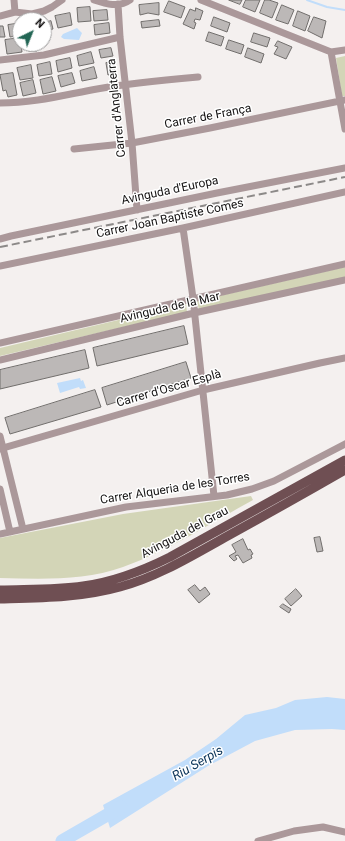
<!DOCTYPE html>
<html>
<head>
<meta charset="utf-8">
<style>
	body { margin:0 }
	#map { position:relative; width:345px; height:841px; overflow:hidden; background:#f4f0ef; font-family:Roboto,sans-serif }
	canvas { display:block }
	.north { position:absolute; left:12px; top:12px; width:40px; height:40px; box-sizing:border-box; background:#fff; border:1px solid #a1a0a0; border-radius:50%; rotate:43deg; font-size:11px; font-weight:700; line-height:16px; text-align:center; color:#141212 }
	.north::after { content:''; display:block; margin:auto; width:14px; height:18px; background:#226554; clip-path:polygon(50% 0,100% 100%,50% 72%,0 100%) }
</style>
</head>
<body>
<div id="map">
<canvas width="345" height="841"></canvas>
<div class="north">N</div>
</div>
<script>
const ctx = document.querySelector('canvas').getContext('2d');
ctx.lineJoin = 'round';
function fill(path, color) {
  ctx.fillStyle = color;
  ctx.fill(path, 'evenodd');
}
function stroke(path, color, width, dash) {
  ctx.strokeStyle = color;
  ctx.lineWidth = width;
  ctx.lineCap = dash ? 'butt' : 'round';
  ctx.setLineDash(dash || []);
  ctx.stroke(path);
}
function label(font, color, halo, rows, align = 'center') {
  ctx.font = font + ' Roboto,sans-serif';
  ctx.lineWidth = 3;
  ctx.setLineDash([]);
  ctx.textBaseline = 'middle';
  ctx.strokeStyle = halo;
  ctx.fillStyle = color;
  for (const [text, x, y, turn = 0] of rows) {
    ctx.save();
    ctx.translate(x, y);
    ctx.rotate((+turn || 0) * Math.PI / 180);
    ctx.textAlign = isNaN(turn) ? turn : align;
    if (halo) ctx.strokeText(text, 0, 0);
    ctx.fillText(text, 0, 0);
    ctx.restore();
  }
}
const green = new Path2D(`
	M 345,56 L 345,96 L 342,96 L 336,58 Z
	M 345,267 L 345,277 L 199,310 L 197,301 Z
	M 186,304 L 187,312 L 0,356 L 0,348 Z
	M 251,496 L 253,500 C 211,523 168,551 123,567 C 84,581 41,579 0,578 L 0,538 L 123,514 Z`);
const water = new Path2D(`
	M 77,28 L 82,33 L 79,40 L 64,39 L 61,37 L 63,34 Z
	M 80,378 L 81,381 L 83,380 L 86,388 L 80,389 L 79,387 L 60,393 L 57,383 Z
	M 327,697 L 345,699 L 345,730 L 332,729 L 295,730 L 255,741 L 208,766 L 110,828 L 103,805 L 185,760 L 216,739 L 245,715 L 276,708 L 295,700 Z`);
const stream = new Path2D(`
	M 307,0 L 327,7 L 345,10`);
const river = new Path2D(`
	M 62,841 L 121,807`);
const building = new Path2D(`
	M 229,0 L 242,0 L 240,4 Z
	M 246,0 L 260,0 L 255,12 L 243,7 Z
	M 265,0 L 269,0 L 278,3 L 272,18 L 260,13 Z
	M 169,1 L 185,7 L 181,18 L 164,12 Z
	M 159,3 L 159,15 L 148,13 L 140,15 L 139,5 Z
	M 282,5 L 294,10 L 288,24 L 276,20 Z
	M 90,7 L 91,21 L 78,22 L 77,8 Z
	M 196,8 L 203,11 L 200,20 L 195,19 L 194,22 L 196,23 L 194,29 L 183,24 L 190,9 L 195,11 Z
	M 107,10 L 108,20 L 94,21 L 93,11 Z
	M 298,11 L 310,16 L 305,31 L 293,26 Z
	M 70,13 L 72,25 L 58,28 L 55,16 Z
	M 214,17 L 230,23 L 227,32 L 211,26 Z
	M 314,17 L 326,21 L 322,38 L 308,31 Z
	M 159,20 L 160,26 L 142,28 L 141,22 Z
	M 51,21 L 53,29 L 44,31 L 44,23 Z
	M 109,23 L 110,33 L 95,35 L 94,25 Z
	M 15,24 L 16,36 L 10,37 L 8,25 Z
	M 0,26 L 3,26 L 5,37 L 0,37 Z
	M 209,32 L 224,37 L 221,46 L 206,41 Z
	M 254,33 L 270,38 L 267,47 L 251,42 Z
	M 20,38 L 22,52 L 7,54 L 5,40 Z
	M 229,40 L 244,45 L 241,54 L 226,49 Z
	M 278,41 L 292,47 L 286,59 L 274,54 L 278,47 L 275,46 Z
	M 28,44 L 36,44 L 37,51 L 29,51 Z
	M 111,48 L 113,56 L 101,58 L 99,50 Z
	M 248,48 L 264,54 L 261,63 L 245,57 Z
	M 91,52 L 94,63 L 79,66 L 77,56 Z
	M 70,58 L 72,68 L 58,72 L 56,61 Z
	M 50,62 L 52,74 L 39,76 L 37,65 Z
	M 114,62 L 115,75 L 108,75 L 106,63 Z
	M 31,65 L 33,78 L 20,80 L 17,68 Z
	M 94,67 L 97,78 L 82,81 L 80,71 Z
	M 13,73 L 17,95 L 8,97 L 6,90 L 3,91 L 0,75 Z
	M 72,73 L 75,83 L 61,87 L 58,76 Z
	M 52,77 L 56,91 L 43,94 L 40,80 Z
	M 33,80 L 36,93 L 23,96 L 20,83 Z
	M 184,326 L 188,344 L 97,366 L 93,348 Z
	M 85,350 L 89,368 L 0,389 L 0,370 Z
	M 186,362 L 191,378 L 107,405 L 102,388 Z
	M 95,390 L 101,407 L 10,434 L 5,418 Z
	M 320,537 L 323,551 L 317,552 L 314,538 Z
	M 243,539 L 248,550 L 250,549 L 253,554 L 251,555 L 252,558 L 243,563 L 238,555 L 235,556 L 237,559 L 234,561 L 229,556 L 236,552 L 232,545 Z
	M 195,585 L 200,591 L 205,587 L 210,594 L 199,603 L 188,590 Z
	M 296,589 L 302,596 L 291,606 L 285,599 Z
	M 283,604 L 291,609 L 289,613 L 280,607 Z`);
const minor = new Path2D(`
	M 14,0 L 15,12
	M 94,0 C 106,4 119,8 130,0
	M 201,0 L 331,52 L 345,50
	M 118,4 L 120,37 L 132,143 L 137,210
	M 0,16 L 15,12 L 32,14 L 44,11 L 52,7 L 62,0
	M 331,52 L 345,129
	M 0,60 L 44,55 L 120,37
	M 0,103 C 34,103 64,95 97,89 C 130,83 164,80 198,77
	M 74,149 L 132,143 L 210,128 L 345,100
	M 183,228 L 193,298 L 214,496
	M 0,239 L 11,236 L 217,193 L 345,168
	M 0,266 L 183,228 L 345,192
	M 0,343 L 345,264
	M 0,360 L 194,313 L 345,280
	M 0,436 L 23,529
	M 0,449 L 203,390 L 320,363 L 345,358
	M 0,489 L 10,532
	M 0,534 L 126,507 L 227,495 L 252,489 L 274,481 L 345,444
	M 258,841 L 294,831 L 323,827 L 345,832`);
const major = new Path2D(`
	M 0,590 C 27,589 56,590 83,586 C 113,582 142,571 170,557 L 345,460
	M 0,599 C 41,598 81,598 120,587 C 157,577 190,557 224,538 C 264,516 305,493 345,470`);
const rail = new Path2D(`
	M 0,247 L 345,177`);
const streetNames = [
	["Carrer d'Anglaterra",117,108,-96],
	["Carrer de França",208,117,-11],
	["Avinguda d'Europa",170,191,-12],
	["Carrer Joan Baptiste Comes",170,219,-12],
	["Avinguda de la Mar",170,308,-13],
	["Carrer d'Oscar Esplà",169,389,-16],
	["Carrer Alqueria de les Torres",175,489,-9],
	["Avinguda del Grau",185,533,-28]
];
const waterNames = [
	["Riu Serpis",198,764,-30]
];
fill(green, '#d3d5b7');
fill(water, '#c1ddfa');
stroke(stream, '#c1ddfa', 2);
stroke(river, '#c1ddfa', 13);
fill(building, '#bcb8b7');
stroke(building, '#716e6c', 1);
stroke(minor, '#ab989a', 7);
stroke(major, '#6f4f53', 9);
stroke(rail, '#8c8988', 2, [8, 4]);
label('12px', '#141212', '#fff', streetNames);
label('italic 13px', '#093358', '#fff', waterNames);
</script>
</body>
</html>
